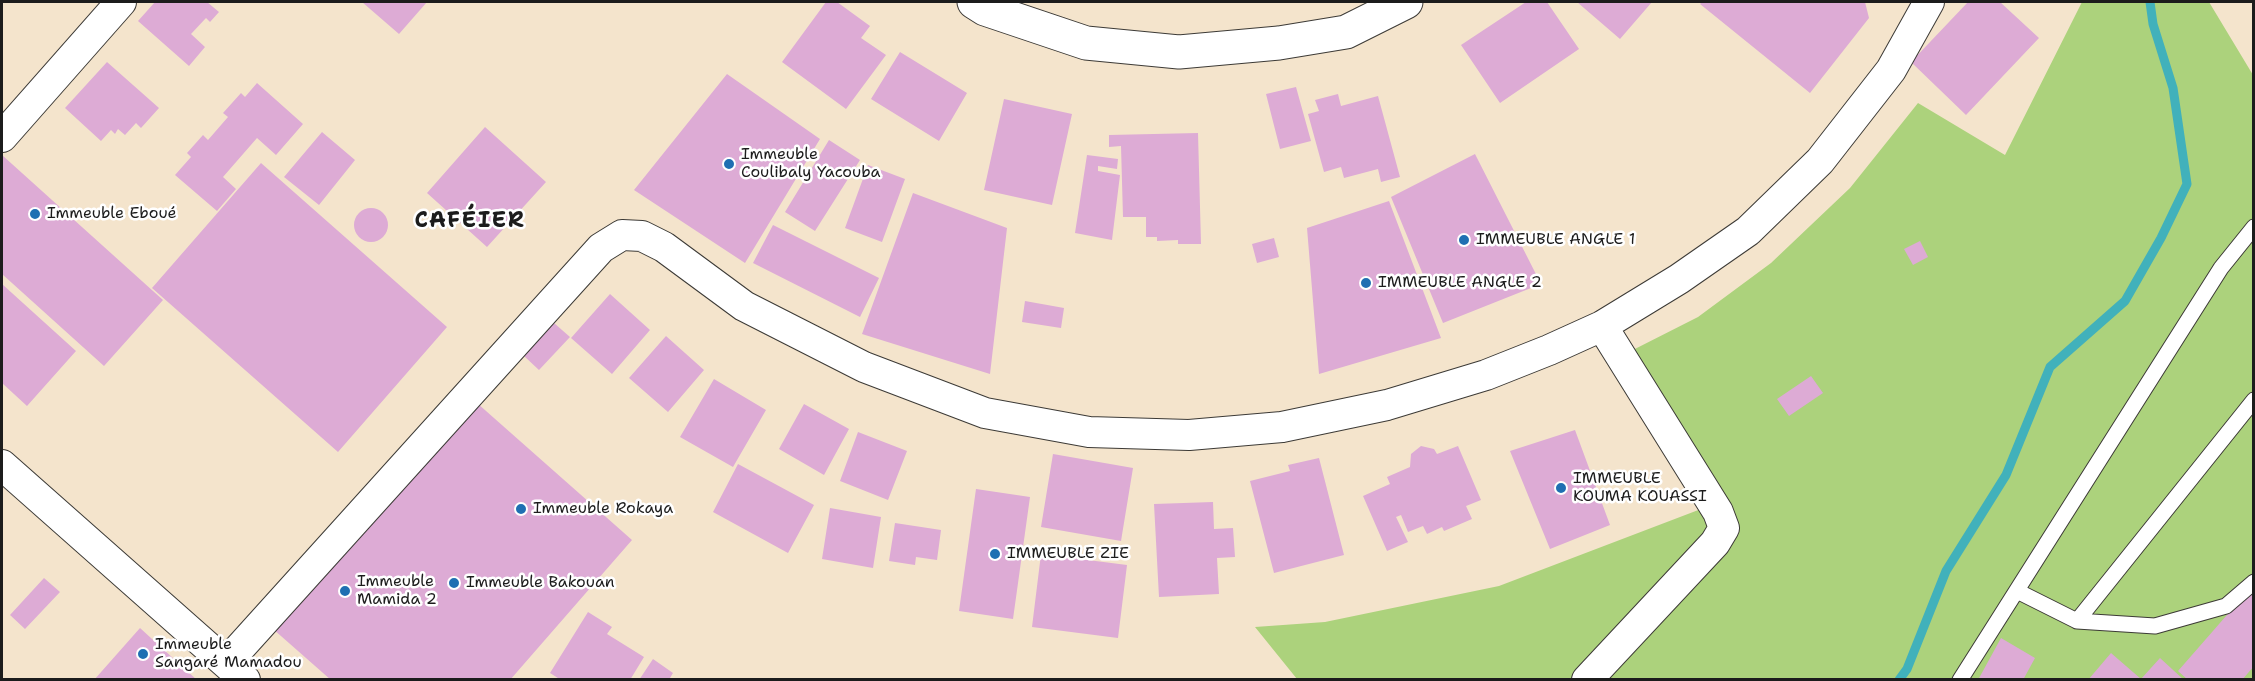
<!DOCTYPE html>
<html>
<head>
<meta charset="utf-8">
<style>
	body { margin:0 }
	#map { position:relative; width:2255px; height:681px; overflow:hidden; background:#f4e4cc; font-family:"Shantell Sans",sans-serif }
	canvas { display:block }
	.frame { position:absolute; inset:0; border:3px solid #1c1c1c; pointer-events:none }
</style>
</head>
<body>
<div id="map">
<canvas width="2255" height="681"></canvas>
<div class="frame"></div>
</div>
<script>
const ctx = document.querySelector('canvas').getContext('2d');
ctx.lineJoin = 'round';
function fill(path, color) {
  ctx.fillStyle = color;
  ctx.fill(path, 'evenodd');
}
function stroke(path, color, width, dash) {
  ctx.strokeStyle = color;
  ctx.lineWidth = width;
  ctx.lineCap = dash ? 'butt' : 'round';
  ctx.setLineDash(dash || []);
  ctx.stroke(path);
}
function label(font, color, halo, rows, align = 'center') {
  ctx.font = font + ' "Shantell Sans",sans-serif';
  ctx.lineWidth = 5;
  ctx.setLineDash([]);
  ctx.textBaseline = 'middle';
  ctx.strokeStyle = halo;
  ctx.fillStyle = color;
  for (const [text, x, y, turn = 0] of rows) {
    ctx.save();
    ctx.translate(x, y);
    ctx.rotate((+turn || 0) * Math.PI / 180);
    ctx.textAlign = isNaN(turn) ? turn : align;
    if (halo) ctx.strokeText(text, 0, 0);
    ctx.fillText(text, 0, 0);
    ctx.restore();
  }
}
const green = new Path2D(`
	M 2082,2 L 2209,2 L 2253,75 L 2254,678 L 2252,679 L 1297,679 L 1255,627 L 1325,622 L 1499,586 L 1701,509 L 1623,355 L 1698,317 L 1771,263 L 1850,188 L 1918,103 L 2005,155 Z`);
const stream = new Path2D(`
	M 1899,680 L 1907,669 L 1946,571 L 2006,475 L 2050,367 L 2125,301 L 2161,238 L 2187,184 L 2173,88 L 2153,24 L 2150,2`);
const building = new Path2D(`
	M 155,2 L 207,2 L 219,12 L 210,22 L 206,18 L 191,34 L 205,47 L 189,66 L 138,21 Z
	M 362,2 L 427,2 L 399,34 Z
	M 826,2 L 837,2 L 870,26 L 861,38 L 886,55 L 846,109 L 782,62 Z
	M 1526,2 L 1547,2 L 1579,49 L 1500,103 L 1461,45 Z
	M 1577,2 L 1652,2 L 1620,39 Z
	M 1702,2 L 1865,2 L 1869,18 L 1810,93 L 1700,4 Z
	M 1968,2 L 2000,2 L 2039,38 L 1966,115 L 1911,62 Z
	M 900,52 L 967,93 L 939,141 L 871,99 Z
	M 107,62 L 159,108 L 141,128 L 136,123 L 125,135 L 118,129 L 115,134 L 111,130 L 101,141 L 65,108 Z
	M 727,74 L 820,139 L 745,263 L 634,190 Z
	M 257,83 L 303,124 L 276,155 L 257,138 L 223,177 L 236,189 L 217,211 L 175,175 L 191,157 L 187,153 L 203,135 L 208,140 L 228,117 L 223,113 L 241,93 L 245,97 Z
	M 1296,87 L 1311,141 L 1280,149 L 1266,94 Z
	M 1338,94 L 1341,106 L 1378,96 L 1400,177 L 1381,182 L 1378,169 L 1344,178 L 1341,167 L 1324,172 L 1308,114 L 1319,111 L 1315,100 Z
	M 1004,99 L 1072,114 L 1052,205 L 984,190 Z
	M 485,127 L 546,182 L 487,247 L 427,193 Z
	M 322,132 L 355,160 L 319,205 L 284,177 Z
	M 1198,133 L 1201,244 L 1178,244 L 1178,240 L 1157,241 L 1157,237 L 1146,237 L 1146,217 L 1123,217 L 1121,146 L 1109,147 L 1109,135 Z
	M 829,140 L 860,160 L 815,231 L 785,212 Z
	M 1475,154 L 1541,284 L 1443,323 L 1391,197 Z
	M 2,155 L 163,300 L 104,366 L 2,274 Z
	M 1087,155 L 1118,159 L 1117,169 L 1098,166 L 1098,171 L 1120,175 L 1112,240 L 1075,233 Z
	M 261,163 L 447,327 L 338,452 L 152,288 Z
	M 868,165 L 905,179 L 882,242 L 845,228 Z
	M 913,193 L 1007,228 L 990,374 L 862,334 Z
	M 1389,201 L 1441,338 L 1319,374 L 1307,228 Z
	M354 225a17 17 0 1 1 34 0a17 17 0 1 1-34 0Z
	M 773,225 L 879,278 L 860,317 L 753,263 Z
	M 1274,238 L 1279,257 L 1257,263 L 1252,244 Z
	M 1920,241 L 1928,257 L 1913,265 L 1904,249 Z
	M 2,284 L 76,351 L 27,406 L 2,383 Z
	M 610,294 L 650,330 L 612,374 L 571,338 Z
	M 1025,301 L 1064,308 L 1061,328 L 1022,322 Z
	M 554,323 L 570,337 L 539,370 L 524,356 Z
	M 666,336 L 704,370 L 668,412 L 629,378 Z
	M 1811,376 L 1823,393 L 1789,416 L 1777,399 Z
	M 714,379 L 766,410 L 733,467 L 680,437 Z
	M 477,403 L 632,540 L 510,680 L 331,680 L 273,629 Z
	M 804,404 L 849,429 L 824,475 L 779,449 Z
	M 1575,430 L 1610,525 L 1550,549 L 1510,451 Z
	M 858,432 L 907,451 L 888,500 L 840,481 Z
	M 1421,446 L 1434,449 L 1437,454 L 1458,446 L 1481,500 L 1466,506 L 1472,519 L 1444,531 L 1442,527 L 1427,534 L 1423,526 L 1408,532 L 1401,515 L 1396,517 L 1408,542 L 1387,551 L 1363,496 L 1390,484 L 1387,477 L 1410,467 L 1411,454 Z
	M 1053,454 L 1133,468 L 1121,541 L 1041,527 Z
	M 1319,458 L 1344,555 L 1274,573 L 1250,481 L 1290,471 L 1288,465 Z
	M 738,464 L 814,505 L 788,553 L 713,512 Z
	M 976,489 L 1030,497 L 1013,619 L 959,611 Z
	M 1213,502 L 1214,529 L 1233,528 L 1235,557 L 1217,558 L 1219,594 L 1159,597 L 1154,504 Z
	M 830,508 L 881,517 L 873,568 L 822,559 Z
	M 895,523 L 941,530 L 937,560 L 916,557 L 915,565 L 889,561 Z
	M 1041,554 L 1127,565 L 1118,638 L 1032,627 Z
	M 44,578 L 60,592 L 25,629 L 10,615 Z
	M 2254,584 L 2254,666 L 2242,680 L 2188,680 L 2178,671 Z
	M 588,612 L 612,627 L 607,634 L 644,657 L 630,680 L 561,680 L 550,673 Z
	M 140,628 L 197,680 L 94,680 Z
	M 2001,638 L 2035,658 L 2023,680 L 1978,680 Z
	M 2111,653 L 2141,679 L 2160,658 L 2184,680 L 2088,680 Z
	M 653,659 L 673,673 L 670,678 L 672,680 L 639,680 Z`);
const service = new Path2D(`
	M 2017,591 L 2077,621 L 2155,626 L 2226,606 L 2254,582
	M 2077,621 L 2254,400
	M 1960,680 L 2221,268 L 2254,227`);
const minor = new Path2D(`
	M 2,137 L 121,2
	M 2,465 L 245,680
	M 227,662 L 601,248 L 622,235 L 642,236 L 664,247 L 744,306 L 864,367 L 985,413 L 1089,432 L 1189,435 L 1282,427 L 1387,405 L 1486,375 L 1549,350 L 1602,326 L 1679,279 L 1748,231 L 1820,161 L 1891,70 L 1929,2
	M 1587,680 L 1715,543 L 1724,528 L 1718,512 L 1602,326`);
const tertiary = new Path2D(`
	M 974,2 L 985,9 L 1086,43 L 1179,52 L 1279,43 L 1346,32 L 1406,2`);
const markers = [
	[729,164,6,"#1f6fb2"],
	[35,214,6,"#1f6fb2"],
	[1464,240,6,"#1f6fb2"],
	[1366,283,6,"#1f6fb2"],
	[1561,488,6,"#1f6fb2"],
	[521,509,6,"#1f6fb2"],
	[995,554,6,"#1f6fb2"],
	[454,583,6,"#1f6fb2"],
	[345,591,6,"#1f6fb2"],
	[143,654,6,"#1f6fb2"]
];
const poiNames = [
	["Immeuble",741,155],
	["Coulibaly Yacouba",741,173],
	["Immeuble Eboué",47,214],
	["IMMEUBLE ANGLE 1",1476,240],
	["IMMEUBLE ANGLE 2",1378,283],
	["IMMEUBLE",1573,479],
	["KOUMA KOUASSI",1573,497],
	["Immeuble Rokaya",533,509],
	["IMMEUBLE ZIE",1007,554],
	["Immeuble",357,582],
	["Mamida 2",357,600],
	["Immeuble Bakouan",466,583],
	["Immeuble",155,645],
	["Sangaré Mamadou",155,663]
];
const districtNames = [
	["CAFÉIER",470,221]
];
fill(green, '#acd27c');
stroke(stream, '#41b1bb', 9);
fill(building, '#ddabd5');
stroke(service, '#3c3a36', 17);
stroke(minor, '#3c3a36', 32);
stroke(tertiary, '#3c3a36', 35);
stroke(service, '#fff', 15);
stroke(minor, '#fff', 30);
stroke(tertiary, '#fff', 33);
for (const [x, y, r, color] of markers) {
  const dot = new Path2D();
  dot.arc(x, y, r, 0, 2 * Math.PI);
  ctx.fillStyle = color;
  ctx.fill(dot);
  stroke(dot, '#fff', 2);
}
label('16px', '#1c1c1c', '#fff', poiNames, 'left');
ctx.letterSpacing = '1.5px';
label('bold 22px', '#1c1c1c', '#fff', districtNames);
ctx.letterSpacing = '0px';
</script>
</body>
</html>
